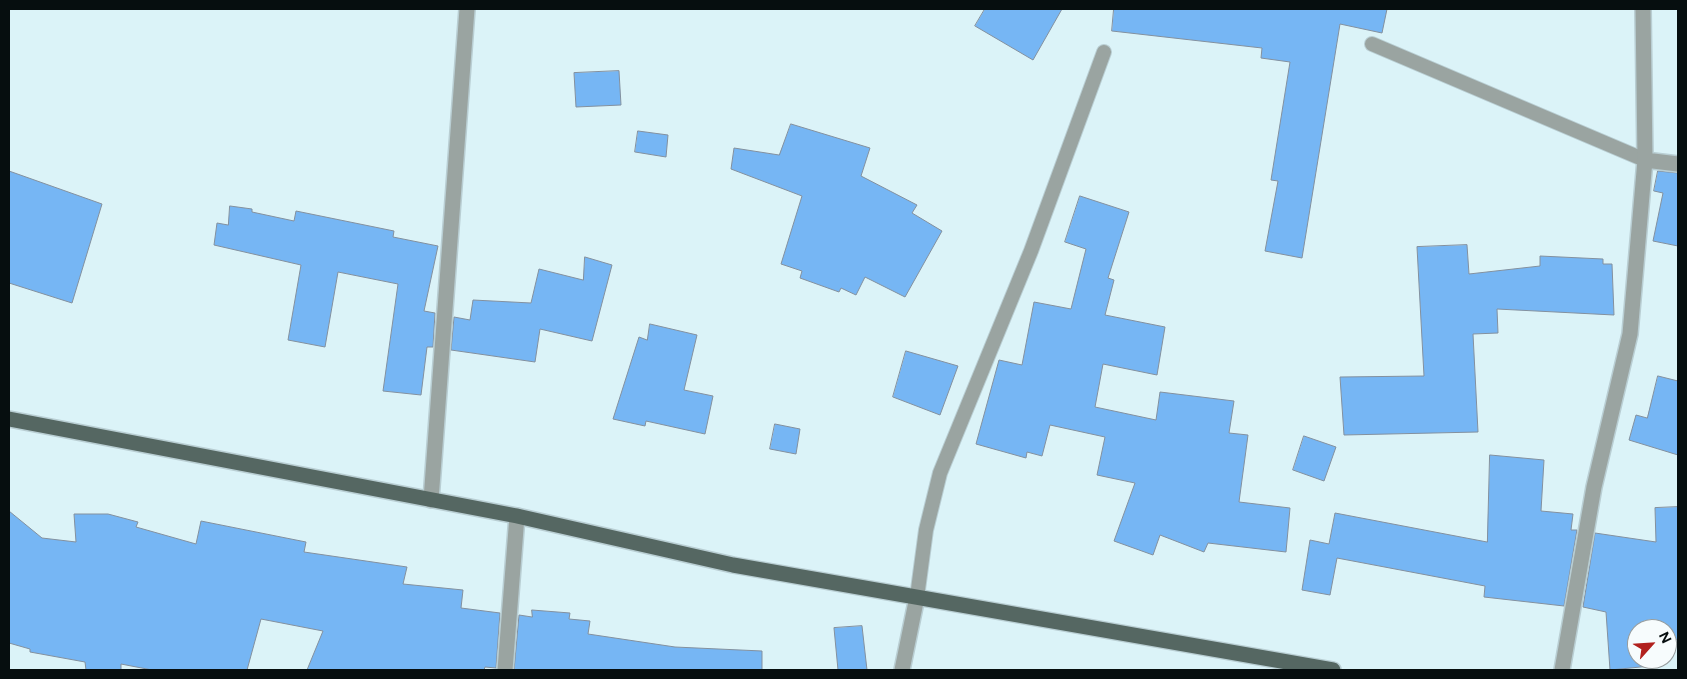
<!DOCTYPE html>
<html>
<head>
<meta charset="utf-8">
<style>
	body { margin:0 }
	#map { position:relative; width:1687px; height:679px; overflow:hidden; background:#dbf3f8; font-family:Figtree,sans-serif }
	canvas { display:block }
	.frame { position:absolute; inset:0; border:10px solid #060e0f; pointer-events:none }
	.north { position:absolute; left:1627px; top:619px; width:50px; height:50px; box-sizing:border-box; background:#f7fcfd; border:1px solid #979d9e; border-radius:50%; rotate:64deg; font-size:14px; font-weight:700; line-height:20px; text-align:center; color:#060e0f }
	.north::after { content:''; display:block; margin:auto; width:18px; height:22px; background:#b1211e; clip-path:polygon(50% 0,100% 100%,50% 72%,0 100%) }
</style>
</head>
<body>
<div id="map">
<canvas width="1687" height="679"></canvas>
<div class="frame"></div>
<div class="north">N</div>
</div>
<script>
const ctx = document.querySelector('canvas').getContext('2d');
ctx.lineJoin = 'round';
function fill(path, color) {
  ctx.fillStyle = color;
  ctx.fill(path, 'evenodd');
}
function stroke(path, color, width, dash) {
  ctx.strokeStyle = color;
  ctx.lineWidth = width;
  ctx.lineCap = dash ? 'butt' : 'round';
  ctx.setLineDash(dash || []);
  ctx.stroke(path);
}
const building = new Path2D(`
	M 985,9 L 1062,9 L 1033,60 L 975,26 Z
	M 1114,9 L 1387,9 L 1382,33 L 1340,24 L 1302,258 L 1265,251 L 1278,181 L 1271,180 L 1290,62 L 1261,58 L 1262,48 L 1112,31 Z
	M 619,71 L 621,105 L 576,107 L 574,73 Z
	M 791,124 L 870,148 L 861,176 L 917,205 L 912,213 L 942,231 L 905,297 L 865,277 L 856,295 L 841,288 L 839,292 L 800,278 L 802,271 L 781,264 L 802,196 L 731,169 L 734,148 L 779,155 Z
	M 638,131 L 668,135 L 666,157 L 635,152 Z
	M 9,171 L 102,204 L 72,303 L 9,283 Z
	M 1658,171 L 1678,173 L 1678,246 L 1653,241 L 1663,193 L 1654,191 Z
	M 1080,196 L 1129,212 L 1108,278 L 1114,280 L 1105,315 L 1165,327 L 1157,375 L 1103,364 L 1095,407 L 1156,420 L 1160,392 L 1234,401 L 1229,433 L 1248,435 L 1239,502 L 1290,508 L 1286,552 L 1208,543 L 1204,552 L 1160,535 L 1153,555 L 1114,541 L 1135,483 L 1097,475 L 1105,437 L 1050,425 L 1042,456 L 1027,452 L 1026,458 L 976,444 L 999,360 L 1022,365 L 1034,302 L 1071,309 L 1086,249 L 1065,242 Z
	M 230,206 L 252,209 L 252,212 L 294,221 L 296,211 L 394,231 L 393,237 L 438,246 L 424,311 L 435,313 L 433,347 L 427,347 L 421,395 L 383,391 L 398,284 L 338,272 L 325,347 L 288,340 L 301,265 L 214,245 L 217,223 L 228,225 Z
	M 1467,245 L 1469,274 L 1540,266 L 1540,256 L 1603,259 L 1603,264 L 1612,264 L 1614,315 L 1497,309 L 1498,333 L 1473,334 L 1478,432 L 1344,435 L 1340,377 L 1424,376 L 1417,247 Z
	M 585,257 L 612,265 L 592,341 L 540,329 L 535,362 L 451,350 L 454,317 L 470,320 L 473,300 L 531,303 L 539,269 L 583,280 Z
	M 650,324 L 697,335 L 684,390 L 713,396 L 705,434 L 646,421 L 645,426 L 613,419 L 639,337 L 647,340 Z
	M 906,351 L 958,366 L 940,415 L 893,397 Z
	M 1658,376 L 1678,381 L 1678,455 L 1629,440 L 1636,415 L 1647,418 Z
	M 775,424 L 800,429 L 796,454 L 770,449 Z
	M 1304,436 L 1336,447 L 1324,481 L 1293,470 Z
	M 1490,455 L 1544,460 L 1541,511 L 1573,514 L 1571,530 L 1577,530 L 1564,606 L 1484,597 L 1485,586 L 1337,558 L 1330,595 L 1302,590 L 1310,540 L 1329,544 L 1335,513 L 1487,542 Z
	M 1678,507 L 1678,640 L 1667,639 L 1667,629 L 1637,629 L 1637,659 L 1660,659 L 1661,665 L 1610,670 L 1606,612 L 1583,607 L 1595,533 L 1656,542 L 1655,508 Z
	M 9,511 L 42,538 L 76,542 L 74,514 L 108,514 L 138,522 L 136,527 L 196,544 L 201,521 L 306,542 L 304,552 L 407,567 L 403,584 L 463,590 L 461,608 L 500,613 L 496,668 L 485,667 L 484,670 L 307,670 L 323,631 L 261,619 L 247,670 L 152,670 L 121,664 L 121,670 L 86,670 L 85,662 L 30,652 L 30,649 L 9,643 Z
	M 532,610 L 570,613 L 569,619 L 590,621 L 588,634 L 675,647 L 762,651 L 762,670 L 514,670 L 519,615 L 532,617 Z
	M 862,626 L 867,670 L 838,670 L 834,628 Z`);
const lane = new Path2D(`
	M 1372,44 L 1645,160
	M 917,597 L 926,530 L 940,473 L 1031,251 L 1104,52`);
const street = new Path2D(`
	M 1645,160 L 1678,164
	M 431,500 L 467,9
	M 505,670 L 517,516
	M 902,670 L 917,597
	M 1562,670 L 1594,487 L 1630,334 L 1645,160 L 1643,9`);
const primary = new Path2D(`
	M 9,419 L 517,516 L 733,565 L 1333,670`);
fill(building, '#76b6f4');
stroke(building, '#83909e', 1);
stroke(lane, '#b9ced3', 16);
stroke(street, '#b9ced3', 18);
stroke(primary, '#b9ced3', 18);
stroke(lane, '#9aa4a1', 14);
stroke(street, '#9aa4a1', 15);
stroke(primary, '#556762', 15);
</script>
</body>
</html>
